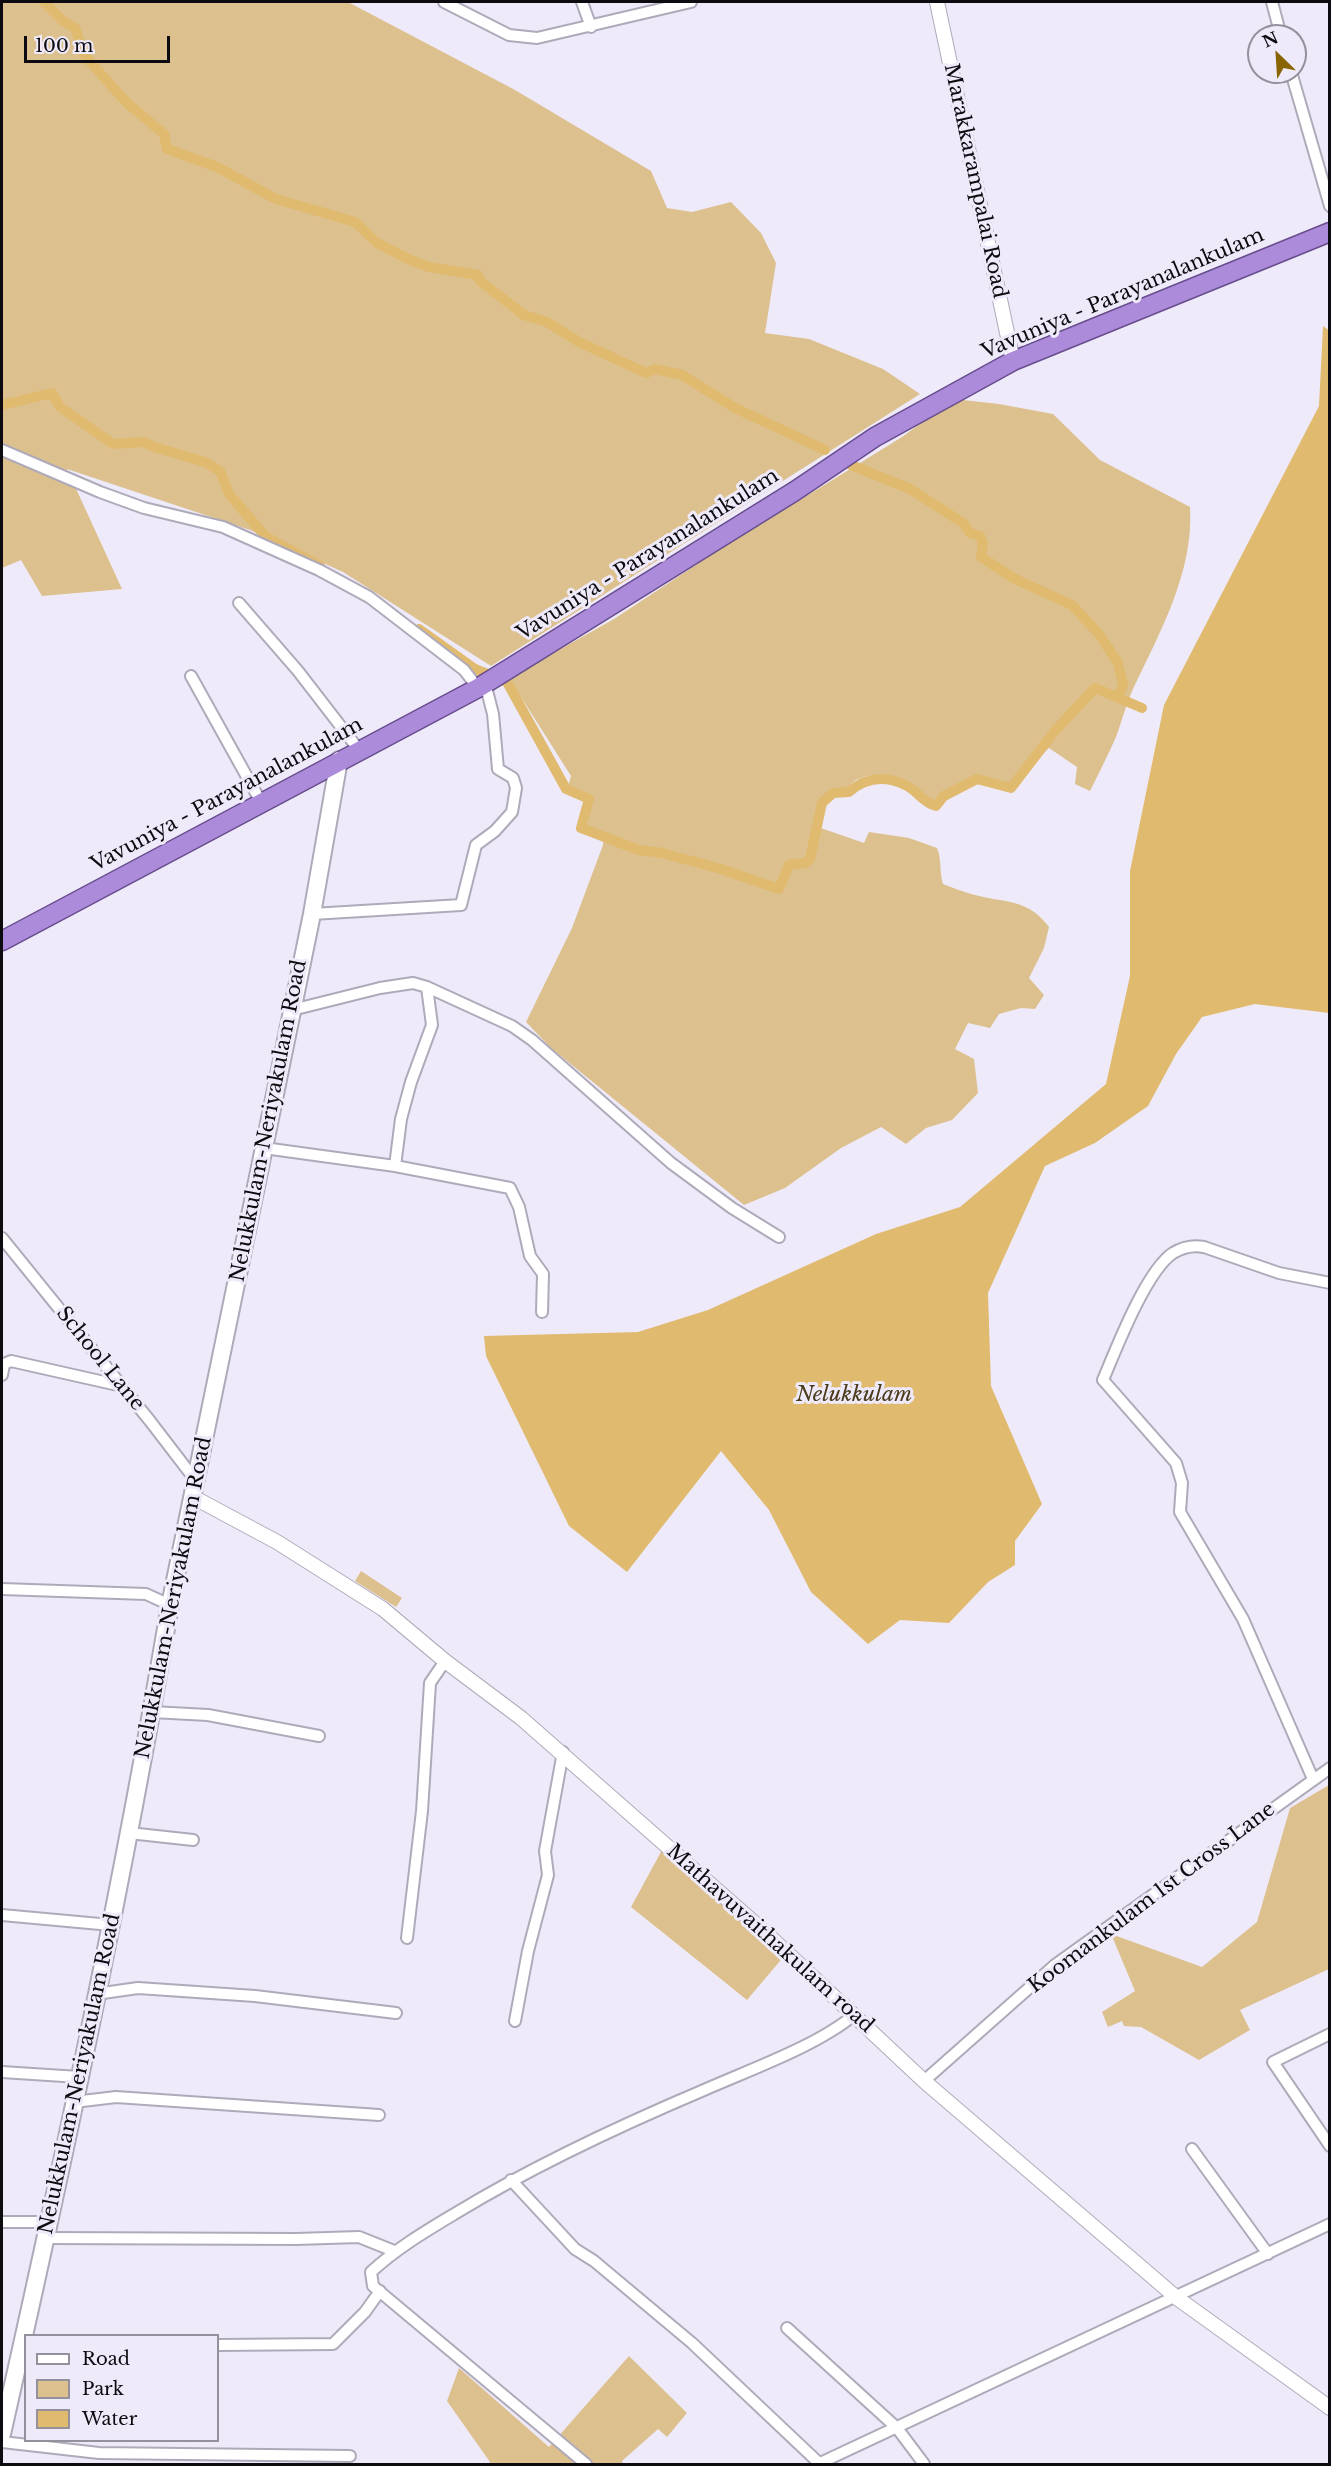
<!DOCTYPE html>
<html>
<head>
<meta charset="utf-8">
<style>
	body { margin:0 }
	#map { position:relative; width:1331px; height:2466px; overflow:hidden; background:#efeafa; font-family:"Libre Baskerville",serif }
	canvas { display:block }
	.frame { position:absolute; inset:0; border:3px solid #0d0b10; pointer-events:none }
	.legend { position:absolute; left:24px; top:2334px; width:195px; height:108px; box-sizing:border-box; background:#efeafa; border:2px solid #95919c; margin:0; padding:8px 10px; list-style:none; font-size:18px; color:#0d0b10 }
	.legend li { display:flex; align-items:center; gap:12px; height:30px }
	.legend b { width:30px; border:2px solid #95919c }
	.north { position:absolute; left:1247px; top:24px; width:60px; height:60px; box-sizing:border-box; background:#efeafa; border:2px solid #95919c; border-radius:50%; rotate:335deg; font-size:16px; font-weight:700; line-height:24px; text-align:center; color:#0d0b10 }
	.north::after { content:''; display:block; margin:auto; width:21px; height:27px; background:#896402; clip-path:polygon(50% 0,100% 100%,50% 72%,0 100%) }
	.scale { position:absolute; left:24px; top:36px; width:146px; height:27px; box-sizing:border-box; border:3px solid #0d0b10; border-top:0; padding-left:8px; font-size:18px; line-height:21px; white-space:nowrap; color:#0d0b10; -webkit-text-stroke:4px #efeafa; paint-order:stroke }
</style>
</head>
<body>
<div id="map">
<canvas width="1331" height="2466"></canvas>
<div class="frame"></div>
<ul class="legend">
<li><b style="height:8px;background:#fff"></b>Road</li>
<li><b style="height:16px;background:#dcc08d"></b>Park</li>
<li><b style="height:16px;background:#e0ba6f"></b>Water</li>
</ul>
<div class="north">N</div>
<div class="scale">100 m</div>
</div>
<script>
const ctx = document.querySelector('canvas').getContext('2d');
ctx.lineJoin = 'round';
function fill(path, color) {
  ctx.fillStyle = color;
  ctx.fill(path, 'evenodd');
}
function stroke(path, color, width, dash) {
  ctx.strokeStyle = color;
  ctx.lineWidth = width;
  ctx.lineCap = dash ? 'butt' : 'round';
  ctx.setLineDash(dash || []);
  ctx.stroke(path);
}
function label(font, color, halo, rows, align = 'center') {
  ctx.font = font + ' "Libre Baskerville",serif';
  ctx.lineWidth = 6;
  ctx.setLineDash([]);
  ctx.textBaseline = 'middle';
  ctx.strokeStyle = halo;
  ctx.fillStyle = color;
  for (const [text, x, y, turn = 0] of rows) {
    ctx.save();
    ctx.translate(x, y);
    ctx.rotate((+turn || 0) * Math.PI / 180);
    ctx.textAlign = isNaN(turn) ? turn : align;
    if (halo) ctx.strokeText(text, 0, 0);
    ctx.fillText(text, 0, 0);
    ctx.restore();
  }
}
const green = new Path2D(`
	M 2,2 L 348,2 L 515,90 L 651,171 L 667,208 L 692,212 L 731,202 L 761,233 L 776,263 L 765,333 L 809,339 L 883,369 L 920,394 L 491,666 L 343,572 L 250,530 L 67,469 L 122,589 L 42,596 L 21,560 L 2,568 Z
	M 954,399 L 999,404 L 1053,414 L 1100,460 L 1190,507 C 1194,572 1160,632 1133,689 C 1126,704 1122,721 1116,737 C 1108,755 1099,773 1090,791 L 1075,784 L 1077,767 L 1049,748 L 1010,785 L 975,776 L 947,790 L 935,802 C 914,787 883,766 856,780 C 852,782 850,787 846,790 C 838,795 829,798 820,802 L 815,826 L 864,843 L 869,832 L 909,838 L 937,848 C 942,860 939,871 943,884 C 954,888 966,893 979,896 C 1009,903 1029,900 1049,927 L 1044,948 L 1029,978 L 1044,995 L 1035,1009 L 1021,1008 L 999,1014 L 990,1028 L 968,1023 L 955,1049 L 974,1059 L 978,1093 L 952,1120 L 926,1128 L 906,1144 L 881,1127 L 841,1148 L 785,1188 L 744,1205 L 551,1048 L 526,1022 L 572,928 L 603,845 L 604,834 L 585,826 L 591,797 L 568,787 L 571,776 L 509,678 L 614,619 L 711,555 L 902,437 Z
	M 361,1571 L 402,1598 L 396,1607 L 355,1581 Z
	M 1329,1785 L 1329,1969 L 1240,2010 L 1250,2030 L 1199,2060 L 1141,2027 L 1124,2026 L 1122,2021 L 1108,2027 L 1102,2012 L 1135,1991 L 1111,1934 L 1202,1967 L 1257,1922 L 1290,1808 Z
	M 662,1850 L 785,1955 L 747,2000 L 631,1907 Z
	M 629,2356 L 687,2413 L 667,2437 L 658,2429 L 622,2461 L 623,2464 L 489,2464 L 490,2462 L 447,2401 L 459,2368 L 549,2447 Z`);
const water = new Path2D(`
	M 1323,326 L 1330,331 L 1329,1013 L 1255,1004 L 1202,1017 L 1176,1054 L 1148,1106 L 1095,1143 L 1045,1166 L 988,1293 L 991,1386 L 1042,1504 L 1015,1541 L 1015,1565 L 988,1582 L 949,1623 L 900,1620 L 868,1644 L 811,1592 L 769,1510 L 721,1451 L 627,1572 L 569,1526 L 486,1356 L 484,1336 L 638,1332 L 708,1310 L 876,1234 L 960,1207 L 1106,1084 L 1130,976 L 1130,871 L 1164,705 L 1319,406 Z`);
const canal = new Path2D(`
	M 44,2 L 63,21 L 75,28 L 84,55 L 126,102 L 164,134 L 167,149 L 217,167 L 276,199 L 355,222 L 377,243 L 410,260 L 429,267 L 478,275 L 480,281 L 524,315 L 547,322 L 579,342 L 646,373 L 655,369 L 682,375 L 735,408 L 825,450
	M 2,405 L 52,393 L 60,407 L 113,444 L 144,442 L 154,447 L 205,462 L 220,471 L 229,494 L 266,537 L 320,566
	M 851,465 L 910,489 L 963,523 L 970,533 L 980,536 L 983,544 L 981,557 L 1015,579 L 1072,605 L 1099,634 L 1118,663 L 1123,685 L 1117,697
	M 419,629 L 475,669 L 507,682 L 566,789 L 589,799 L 581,828 L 639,850 L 662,853 L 721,869 L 779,889 L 789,865 L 806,863 L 810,859 L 822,803 L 833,793 L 849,792 C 865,778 884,775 905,785 C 917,790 923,803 936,806 L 944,796 L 977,779 L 1011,788 L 1054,732 L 1095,688 L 1142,708`);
const minor = new Path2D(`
	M 444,2 L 509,35 L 537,38 L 691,2
	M 582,2 L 591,27
	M 1272,2 L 1281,36
	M 1291,72 L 1330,206
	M 2,450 L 100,492 L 144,508 L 223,527 L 319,570 L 369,597 L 464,670 L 478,688
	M 239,603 L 298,671 L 359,750
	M 191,676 L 261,802
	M 312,914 L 461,905 L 476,845 L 495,831 L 512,812 L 516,788 L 513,778 L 498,769 L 493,714 L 485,683
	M 292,1010 L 380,988 L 413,983 L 427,987 L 512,1026 L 532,1040 L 671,1163 L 732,1208 L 779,1237
	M 264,1148 L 395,1166 L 510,1188 L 519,1207 L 530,1256 L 543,1274 L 542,1312
	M 395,1166 L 401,1119 L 411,1082 L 432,1025 L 427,987
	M 2,1238 L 150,1421 L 196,1481
	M 2,1375 L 4,1364 L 11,1361 L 122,1386
	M 2,1589 L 146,1594 L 170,1605
	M 152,1712 L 208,1715 L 319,1736
	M 1313,1779 L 1243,1619 L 1180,1512 L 1182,1483 L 1176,1463 L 1103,1380 C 1116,1349 1146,1271 1173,1253 C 1183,1247 1193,1245 1204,1247 L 1279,1273 L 1330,1283
	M 129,1833 L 193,1840
	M 2,1915 L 111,1925
	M 407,1938 L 422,1811 L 430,1683 L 445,1661
	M 96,1994 L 138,1988 L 255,1996 L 396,2013
	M 515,2021 L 528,1951 L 548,1875 L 545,1851 L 563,1752
	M 1330,2034 L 1273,2062 L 1330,2146
	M 2,2072 L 79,2077
	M 924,2081 L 1055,1965 L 1330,1768
	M 74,2102 L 116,2097 L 379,2115
	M 1192,2149 L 1268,2254
	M 511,2180 L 575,2249 L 594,2261 L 692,2343 L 820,2464
	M 2,2222 L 49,2222
	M 46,2238 L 296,2239 L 359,2237 L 394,2251
	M 787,2328 L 897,2428 L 924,2464
	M 218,2345 L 333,2344 L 365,2312 L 380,2291
	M 2,2442 L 99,2453 L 350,2456
	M 586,2464 L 373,2286 L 371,2272 C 397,2248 426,2231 456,2213 C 535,2165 619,2126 704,2090 C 749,2070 817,2046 854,2015
	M 818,2464 L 1330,2224`);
const tertiary = new Path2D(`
	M 937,2 L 1013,361
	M 193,1497 L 277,1542 L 383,1609 L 445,1661 L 521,1718 L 767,1934 L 924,2081 L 1177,2298 L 1330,2408`);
const secondary = new Path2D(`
	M 2,2434 C 64,2159 123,1883 170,1605 L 312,914 L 339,760`);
const trunk = new Path2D(`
	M 2,941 L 478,688 L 795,491 L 875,437 L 1013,361 L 1330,232`);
const streetNames = [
	["Marakkarampalai Road",975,181,78],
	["Vavuniya - Parayanalankulam",1123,294,-23],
	["Vavuniya - Parayanalankulam",648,555,-32],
	["Vavuniya - Parayanalankulam",227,795,-28],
	["Nelukkulam-Neriyakulam Road",269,1121,-79],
	["School Lane",100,1359,51],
	["Nelukkulam-Neriyakulam Road",174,1598,-79],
	["Koomankulam 1st Cross Lane",1152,1898,-37],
	["Mathavuvaithakulam road",770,1939,42],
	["Nelukkulam-Neriyakulam Road",80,2074,-78]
];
const waterNames = [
	["Nelukkulam",854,1395]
];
fill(green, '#dcc08d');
fill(water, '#e0ba6f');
stroke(canal, '#e0ba6f', 10);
stroke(minor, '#afaab9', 14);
stroke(tertiary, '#afaab9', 16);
stroke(secondary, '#afaab9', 20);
stroke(trunk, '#674d8d', 21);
stroke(minor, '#fff', 10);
stroke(tertiary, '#fff', 14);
stroke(secondary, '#fff', 16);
stroke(trunk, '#ac8cda', 18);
label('20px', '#0d0b10', '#efeafa', streetNames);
label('italic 21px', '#4b3b1a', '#efeafa', waterNames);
</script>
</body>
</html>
